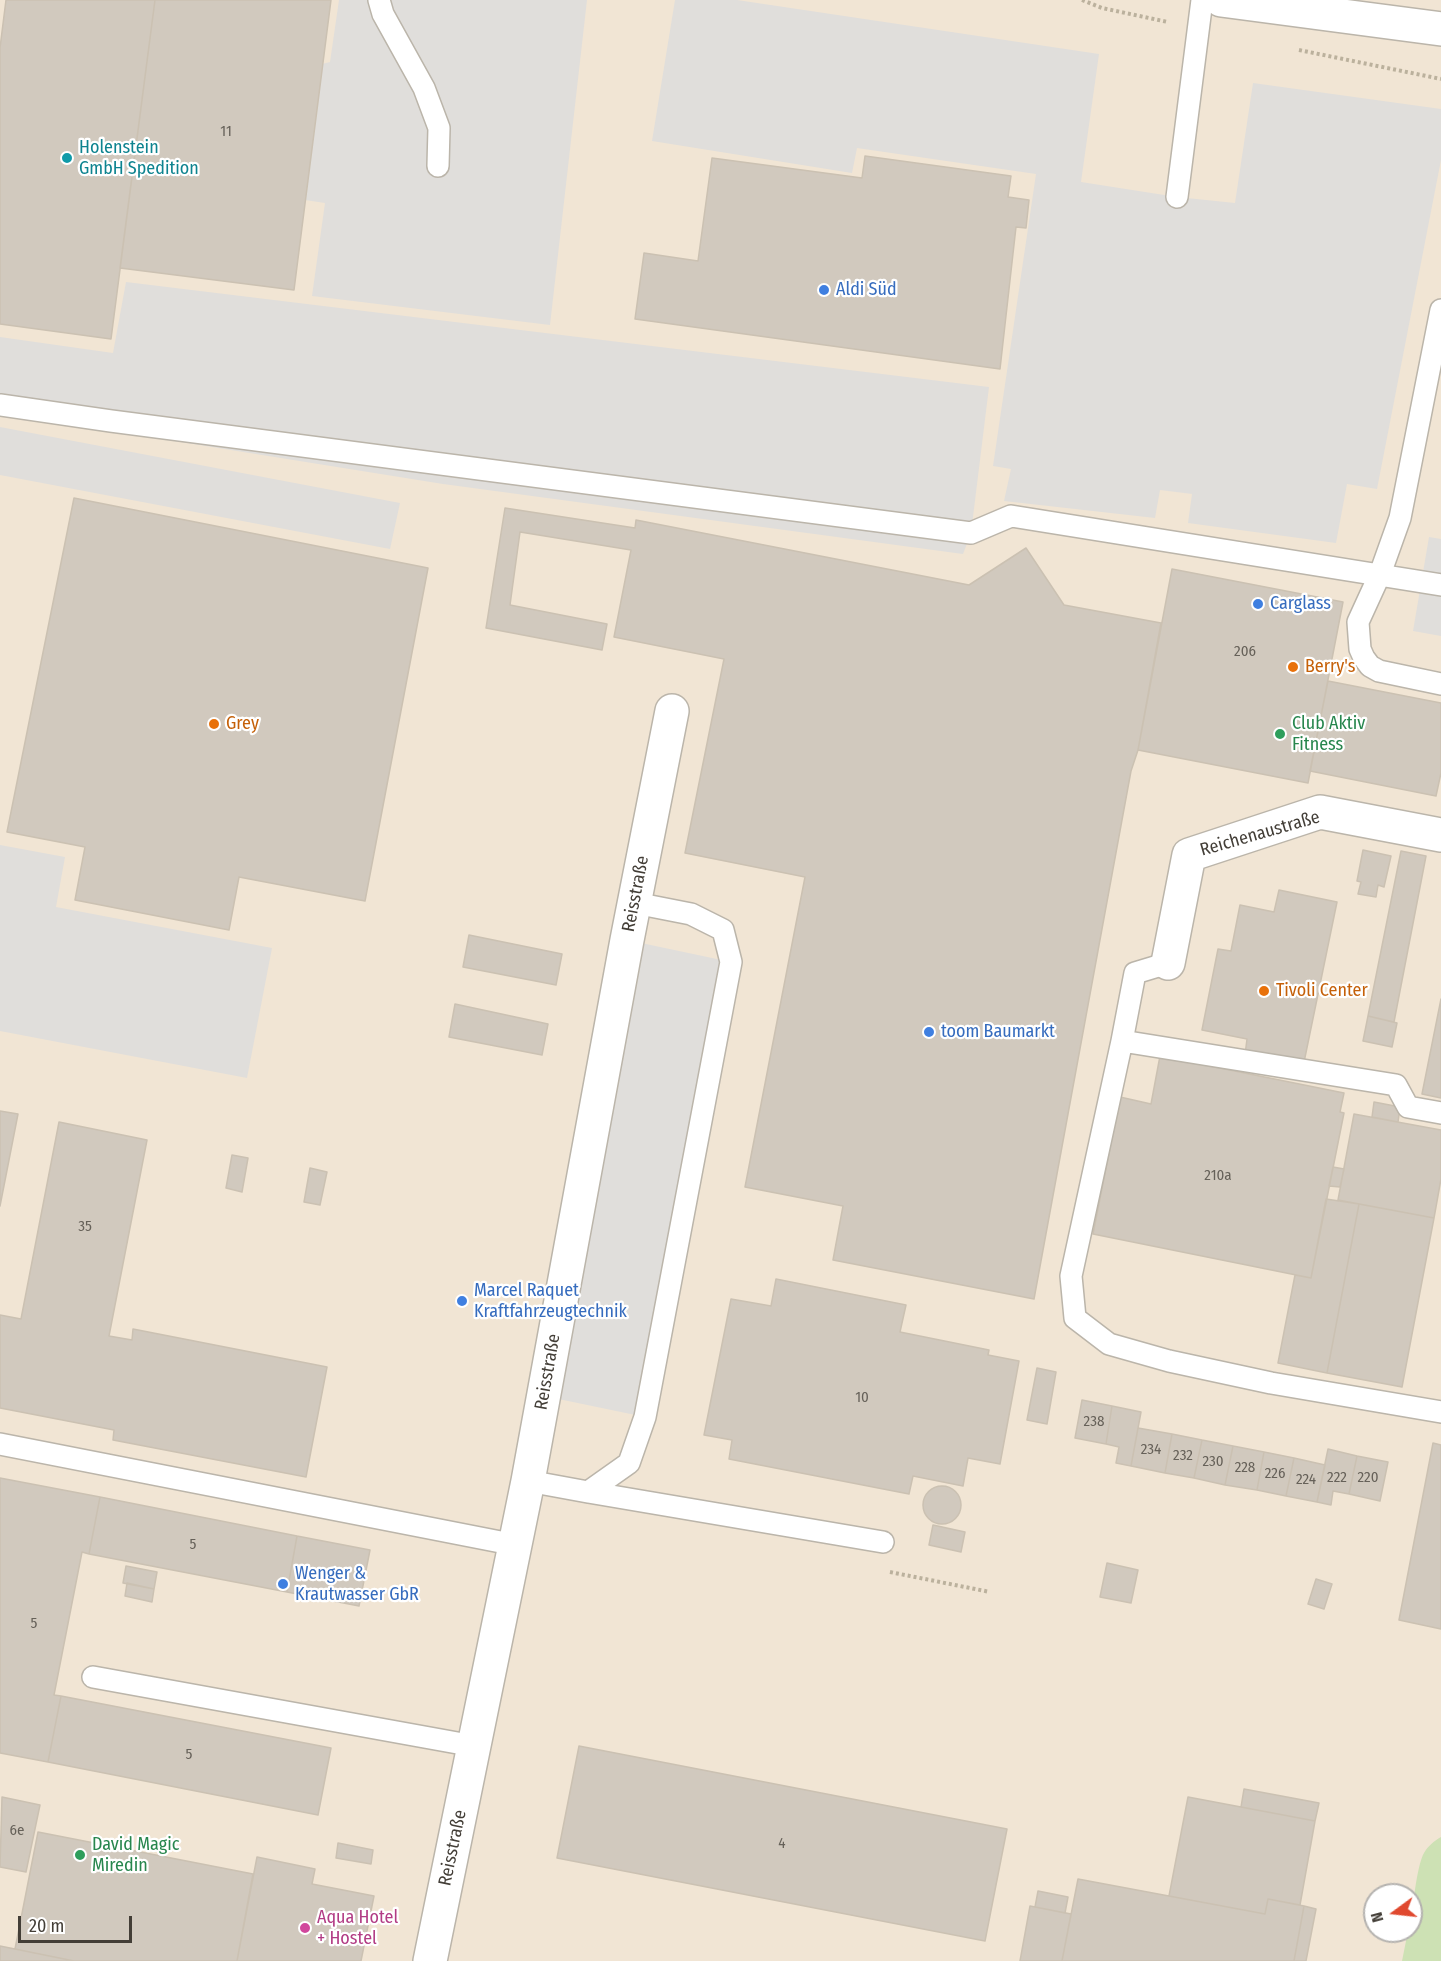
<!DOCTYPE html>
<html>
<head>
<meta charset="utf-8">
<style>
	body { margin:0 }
	#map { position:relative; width:1441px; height:1961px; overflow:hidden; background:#f1eee7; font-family:"Fira Sans Condensed",sans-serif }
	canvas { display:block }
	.north { position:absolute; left:1363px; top:1883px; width:60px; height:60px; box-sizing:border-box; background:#fff; border:2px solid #b4b2af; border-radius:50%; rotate:255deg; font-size:16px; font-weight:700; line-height:24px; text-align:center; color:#433e37 }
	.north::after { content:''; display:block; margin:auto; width:21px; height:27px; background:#e0492f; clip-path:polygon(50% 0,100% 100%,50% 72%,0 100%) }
	.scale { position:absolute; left:18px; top:1916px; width:114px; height:27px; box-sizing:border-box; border:3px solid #433e37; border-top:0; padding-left:8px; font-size:18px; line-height:21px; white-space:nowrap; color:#433e37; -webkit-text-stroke:4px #fff; paint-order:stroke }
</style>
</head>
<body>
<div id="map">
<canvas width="1441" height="1961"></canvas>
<div class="north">N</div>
<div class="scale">20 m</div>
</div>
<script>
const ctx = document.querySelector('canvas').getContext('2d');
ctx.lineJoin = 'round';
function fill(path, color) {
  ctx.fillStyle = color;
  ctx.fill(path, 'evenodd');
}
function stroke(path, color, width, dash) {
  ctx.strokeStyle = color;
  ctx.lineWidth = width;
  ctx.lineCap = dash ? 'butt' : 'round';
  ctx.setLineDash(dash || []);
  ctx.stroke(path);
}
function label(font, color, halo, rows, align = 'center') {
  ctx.font = font + ' "Fira Sans Condensed",sans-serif';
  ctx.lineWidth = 4.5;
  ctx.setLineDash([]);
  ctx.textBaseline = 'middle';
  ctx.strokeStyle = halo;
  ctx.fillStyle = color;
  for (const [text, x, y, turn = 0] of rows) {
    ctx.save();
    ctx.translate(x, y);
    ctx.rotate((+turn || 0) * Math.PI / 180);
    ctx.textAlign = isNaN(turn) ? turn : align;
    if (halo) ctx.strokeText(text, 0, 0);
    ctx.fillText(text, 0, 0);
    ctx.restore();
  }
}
const commercial = new Path2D(`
	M 0,0 L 1441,0 L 1441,1961 L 0,1961 ZM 1375,1895 L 1411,1895 L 1411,1931 L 1375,1931 Z`);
const green = new Path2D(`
	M 1441,1837 L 1441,1961 L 1402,1961 L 1408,1931 L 1411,1931 C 1411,1916 1417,1864 1424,1853 C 1428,1846 1434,1841 1441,1837 Z`);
const parking = new Path2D(`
	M 339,0 L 587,0 L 550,325 L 312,296 L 325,203 L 305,200 L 322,64 L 330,62 Z
	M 675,0 L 737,0 L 1099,54 L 1081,182 L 1177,197 L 1235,203 L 1253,83 L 1441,109 L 1441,160 L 1377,489 L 1347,484 L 1336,543 L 1188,523 L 1192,494 L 1160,490 L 1155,518 L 1004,501 L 1011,469 L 993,466 L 1036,174 L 857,148 L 852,173 L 652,141 Z
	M 126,282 L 989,387 L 971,533 L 963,554 L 443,484 L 0,413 L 0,337 L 113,353 Z
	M 0,427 L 400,503 L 390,549 L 0,475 Z
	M 1429,537 L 1441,539 L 1441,636 L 1413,631 Z
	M 0,845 L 65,857 L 56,907 L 272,948 L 247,1078 L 0,1031 Z
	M 627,940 L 731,962 L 645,1417 L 544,1396 Z`);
const building = new Path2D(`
	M 6,0 L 155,0 L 111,339 L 0,324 L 0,48 Z
	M 155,0 L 331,0 L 294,290 L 120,268 Z
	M 865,156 L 1011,176 L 1008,197 L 1029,200 L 1026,228 L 1016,227 L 1000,369 L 635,319 L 644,253 L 698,261 L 712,158 L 862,178 Z
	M 74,498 L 428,568 L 365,901 L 239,877 L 229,930 L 75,900 L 85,847 L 7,832 Z
	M 505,508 L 635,528 L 636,520 L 969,585 L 1026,548 L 1064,605 L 1161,623 L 1138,750 L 1131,771 L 1034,1299 L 833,1260 L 843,1206 L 745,1187 L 805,877 L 685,853 L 724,659 L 614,637 L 631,550 L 520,532 L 510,605 L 607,624 L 602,650 L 486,628 Z
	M 1172,569 L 1343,602 L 1308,783 L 1138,750 Z
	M 1328,681 L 1441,703 L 1441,773 L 1436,796 L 1310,771 Z
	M 1363,850 L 1391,856 L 1384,887 L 1378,885 L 1376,897 L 1358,894 L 1361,882 L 1357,881 Z
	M 1401,851 L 1426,856 L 1394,1022 L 1368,1016 Z
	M 1279,890 L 1337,902 L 1303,1067 L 1245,1055 L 1247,1039 L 1202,1030 L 1218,949 L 1231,951 L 1240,905 L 1274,912 Z
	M 469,935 L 562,954 L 556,985 L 463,967 Z
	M 1441,999 L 1441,1098 L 1422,1094 Z
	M 455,1004 L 548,1024 L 542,1055 L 449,1037 Z
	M 1368,1016 L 1397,1023 L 1392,1047 L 1363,1041 Z
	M 1160,1056 L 1344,1093 L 1340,1112 L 1344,1113 L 1311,1278 L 1093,1234 L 1120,1097 L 1151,1104 Z
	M 1374,1102 L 1400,1107 L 1398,1122 L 1372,1117 Z
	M 0,1111 L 18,1114 L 0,1206 Z
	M 1354,1114 L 1441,1130 L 1441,1179 L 1434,1218 L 1338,1200 Z
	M 59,1122 L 147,1140 L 109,1336 L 132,1340 L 133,1329 L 327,1367 L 306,1477 L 113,1440 L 114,1430 L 0,1408 L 0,1315 L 21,1319 Z
	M 232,1155 L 248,1158 L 242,1192 L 226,1188 Z
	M 1333,1167 L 1344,1169 L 1340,1187 L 1329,1186 Z
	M 310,1168 L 327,1172 L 320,1205 L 304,1202 Z
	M 1326,1199 L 1359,1204 L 1327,1373 L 1278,1363 L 1295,1275 L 1311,1278 Z
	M 1359,1204 L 1434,1218 L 1402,1387 L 1327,1373 Z
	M 776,1279 L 906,1305 L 900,1332 L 989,1350 L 988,1355 L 1019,1361 L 1000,1464 L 968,1458 L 963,1486 L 913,1476 L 909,1494 L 729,1459 L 732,1440 L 704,1435 L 731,1299 L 771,1306 Z
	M 1037,1368 L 1056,1372 L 1047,1424 L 1027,1420 Z
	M 1082,1400 L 1112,1406 L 1106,1444 L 1075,1438 Z
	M 1112,1406 L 1141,1412 L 1131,1466 L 1116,1463 L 1119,1447 L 1106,1444 Z
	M 1138,1428 L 1172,1434 L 1165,1473 L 1131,1466 Z
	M 1172,1434 L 1202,1440 L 1194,1478 L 1165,1473 Z
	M 1202,1440 L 1233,1446 L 1225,1485 L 1194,1478 Z
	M 1433,1443 L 1441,1445 L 1441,1629 L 1399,1620 Z
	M 1233,1446 L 1264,1452 L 1257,1490 L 1225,1485 Z
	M 1328,1449 L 1357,1456 L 1349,1494 L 1333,1491 L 1331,1505 L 1317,1502 Z
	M 1264,1452 L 1294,1458 L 1286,1496 L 1257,1490 Z
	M 1357,1456 L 1388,1462 L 1380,1501 L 1349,1494 Z
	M 1294,1458 L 1325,1465 L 1317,1502 L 1286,1496 Z
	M 0,1478 L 100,1497 L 89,1554 L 82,1552 L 54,1695 L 61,1696 L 48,1762 L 0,1753 Z
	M923 1505a19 19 0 1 1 38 0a19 19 0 1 1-38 0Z
	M 100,1497 L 297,1536 L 287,1592 L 89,1554 Z
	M 933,1525 L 965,1532 L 961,1552 L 929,1545 Z
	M 297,1536 L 370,1550 L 359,1606 L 287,1592 Z
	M 1107,1563 L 1138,1570 L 1131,1603 L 1100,1597 Z
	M 126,1566 L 157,1572 L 154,1589 L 123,1583 Z
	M 1316,1579 L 1332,1584 L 1324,1609 L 1308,1604 Z
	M 127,1583 L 154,1589 L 152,1602 L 125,1596 Z
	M 61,1696 L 331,1748 L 318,1815 L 48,1762 Z
	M 579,1746 L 1007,1829 L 985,1941 L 557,1858 Z
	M 1244,1789 L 1319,1803 L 1315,1821 L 1241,1807 Z
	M 2,1797 L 40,1805 L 26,1872 L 0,1867 Z
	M 1188,1797 L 1315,1821 L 1300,1905 L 1268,1899 L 1265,1914 L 1169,1896 Z
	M 38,1832 L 253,1874 L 237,1961 L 74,1961 L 15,1949 Z
	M 338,1843 L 373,1850 L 371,1864 L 336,1858 Z
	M 257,1857 L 315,1869 L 312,1884 L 374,1896 L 361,1961 L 237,1961 Z
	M 1078,1879 L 1265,1914 L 1268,1899 L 1304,1906 L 1294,1961 L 1062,1961 Z
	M 1038,1891 L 1068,1897 L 1065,1913 L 1035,1907 Z
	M 1030,1906 L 1071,1914 L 1062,1961 L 1020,1961 Z
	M 1304,1906 L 1316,1909 L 1306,1961 L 1294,1961 Z
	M 0,1946 L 15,1949 L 74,1961 L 0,1961 Z`);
const path = new Path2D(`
	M 1082,0 L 1102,8 L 1168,22
	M 1299,50 L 1441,79
	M 890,1572 L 990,1592`);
const lane = new Path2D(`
	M 379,0 L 383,14 L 424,88 L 439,128 L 438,166
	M 1177,197 L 1202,0
	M 1441,310 L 1400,518 L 1380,574 L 1358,622 L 1360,649 L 1364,658 L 1370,666 L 1379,671 L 1441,684
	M 0,405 L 111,421 L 971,533 L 1011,516 L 1441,585
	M 1122,1041 L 1135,973 L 1168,963
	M 1441,1113 L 1408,1107 L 1396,1085 L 1122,1041 L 1071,1276 L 1075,1318 L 1109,1344 L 1169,1361 L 1271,1383 L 1441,1412
	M 0,1444 L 516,1545
	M 528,1481 L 588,1492 L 629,1463 L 645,1417 L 731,962 L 723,930 L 691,914 L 635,903
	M 588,1492 L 883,1542
	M 93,1677 L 474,1746`);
const street = new Path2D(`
	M 1221,0 L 1441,29
	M 1168,963 L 1189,855 L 1320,812 L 1441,835
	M 430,1961 L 528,1481 L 627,940 L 672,711`);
const markers = [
	[67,158,6,"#0f9aa8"],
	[824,290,6,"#3f7fe0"],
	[1258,604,6,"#3f7fe0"],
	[1293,667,6,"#e8710a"],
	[214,724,6,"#e8710a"],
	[1280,734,6,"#2e9e5b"],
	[1264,991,6,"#e8710a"],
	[929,1032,6,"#3f7fe0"],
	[462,1301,6,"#3f7fe0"],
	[283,1584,6,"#3f7fe0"],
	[80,1855,6,"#2e9e5b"],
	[305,1928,6,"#d1479c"]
];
const numberNames = [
	["11",226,132],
	["206",1245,652],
	["210a",1218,1176],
	["35",85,1227],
	["10",862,1398],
	["238",1094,1422],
	["234",1151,1450],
	["232",1183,1456],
	["230",1213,1462],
	["228",1245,1468],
	["226",1275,1474],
	["222",1337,1478],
	["220",1368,1478],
	["224",1306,1480],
	["5",193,1545],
	["5",34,1624],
	["5",189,1755],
	["6e",17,1831],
	["4",782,1844]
];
const cultureNames = [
	["Holenstein",79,148],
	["GmbH Spedition",79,169]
];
const shopNames = [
	["Aldi Süd",836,290],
	["Carglass",1270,604],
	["toom Baumarkt",941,1032],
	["Marcel Raquet",474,1291],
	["Kraftfahrzeugtechnik",474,1312],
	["Wenger &",295,1574],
	["Krautwasser GbR",295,1595]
];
const foodNames = [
	["Berry's",1305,667],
	["Grey",226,724],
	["Tivoli Center",1276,991]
];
const leisureNames = [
	["Club Aktiv",1292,724],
	["Fitness",1292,745],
	["David Magic",92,1845],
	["Miredin",92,1866]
];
const streetNames = [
	["Reichenaustraße",1260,834,-16],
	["Reisstraße",636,894,-79],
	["Reisstraße",548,1372,-80],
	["Reisstraße",453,1848,-78]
];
const hotelNames = [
	["Aqua Hotel",317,1918],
	["+ Hostel",317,1939]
];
fill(commercial, '#f1e5d4');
fill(green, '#cde1b4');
fill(parking, '#e0dedb');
fill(building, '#d1c9be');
stroke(building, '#cbc1b2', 1.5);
stroke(lane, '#bbb5aa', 24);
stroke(street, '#bbb5aa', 36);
stroke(path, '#bbb19d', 4, [3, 3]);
stroke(lane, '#fff', 21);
stroke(street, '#fff', 33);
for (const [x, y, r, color] of markers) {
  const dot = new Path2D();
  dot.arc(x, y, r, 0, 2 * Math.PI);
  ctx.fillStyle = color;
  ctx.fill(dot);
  stroke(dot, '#fff', 2);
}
label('15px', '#666159', null, numberNames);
label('18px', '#0d838f', '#fff', cultureNames, 'left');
label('18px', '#366cbe', '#fff', shopNames, 'left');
label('18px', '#c56008', '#fff', foodNames, 'left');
label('18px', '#27864d', '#fff', leisureNames, 'left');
label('18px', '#433e37', '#fff', streetNames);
label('18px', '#b23c85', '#fff', hotelNames, 'left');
</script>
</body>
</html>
